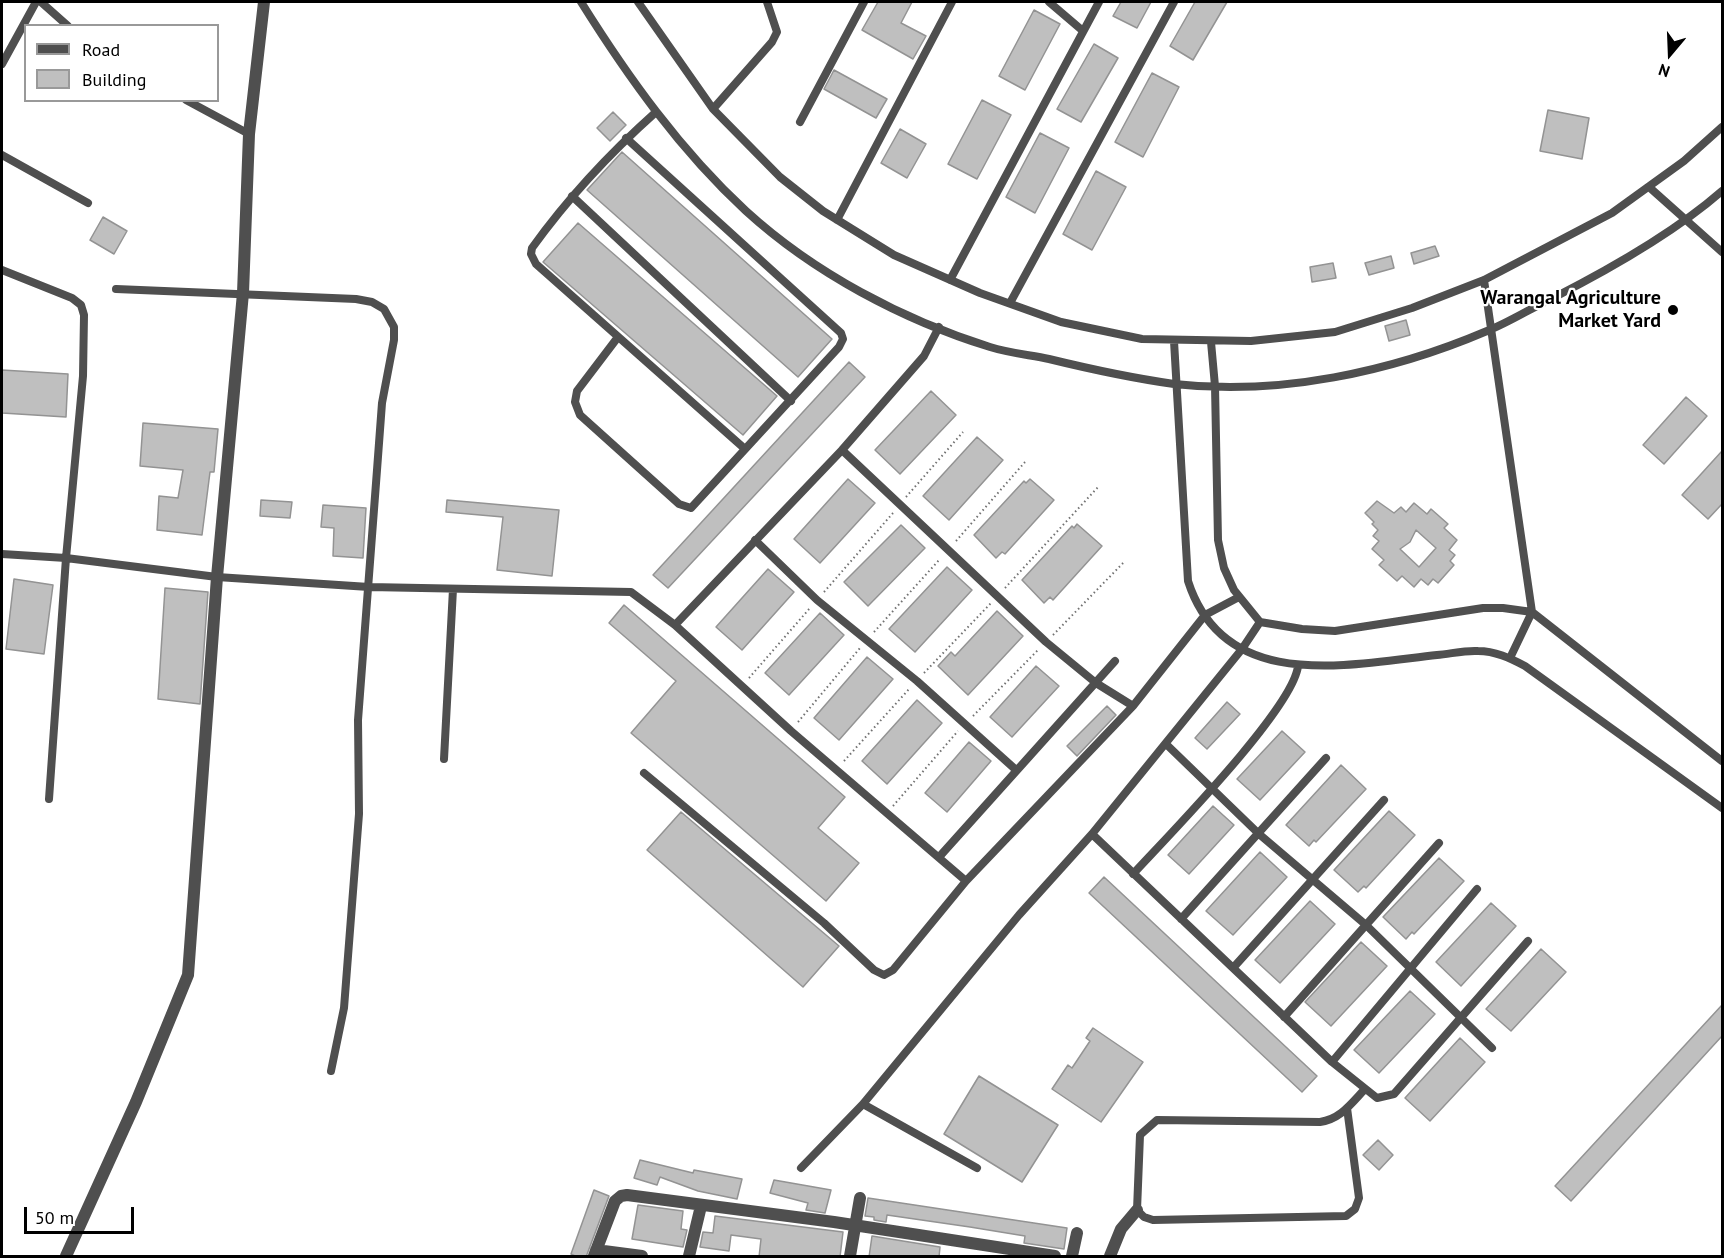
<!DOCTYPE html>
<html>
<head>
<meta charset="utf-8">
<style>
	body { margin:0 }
	#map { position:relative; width:1724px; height:1258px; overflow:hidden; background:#fff; font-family:"PT Sans",sans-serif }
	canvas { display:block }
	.frame { position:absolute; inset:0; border:3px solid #000; pointer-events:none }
	.legend { position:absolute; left:24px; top:24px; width:195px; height:78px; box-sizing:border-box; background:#fff; border:2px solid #999; margin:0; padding:8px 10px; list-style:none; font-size:18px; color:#000 }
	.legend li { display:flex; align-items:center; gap:12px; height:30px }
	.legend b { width:30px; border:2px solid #999 }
	.north { position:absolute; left:1640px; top:24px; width:60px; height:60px; -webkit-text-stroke:4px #fff; paint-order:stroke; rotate:199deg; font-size:16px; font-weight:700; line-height:24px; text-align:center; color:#000 }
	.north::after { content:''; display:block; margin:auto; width:21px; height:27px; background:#000; clip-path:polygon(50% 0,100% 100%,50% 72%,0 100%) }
	.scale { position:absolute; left:24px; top:1207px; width:110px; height:27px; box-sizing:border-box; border:3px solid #000; border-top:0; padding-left:8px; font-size:18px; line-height:21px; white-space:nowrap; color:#000; -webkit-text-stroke:4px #fff; paint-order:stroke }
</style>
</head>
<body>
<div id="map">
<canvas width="1724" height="1258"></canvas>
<div class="frame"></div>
<ul class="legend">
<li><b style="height:8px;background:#4f4f4f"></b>Road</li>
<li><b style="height:16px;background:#bfbfbf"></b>Building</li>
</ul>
<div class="north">N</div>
<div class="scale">50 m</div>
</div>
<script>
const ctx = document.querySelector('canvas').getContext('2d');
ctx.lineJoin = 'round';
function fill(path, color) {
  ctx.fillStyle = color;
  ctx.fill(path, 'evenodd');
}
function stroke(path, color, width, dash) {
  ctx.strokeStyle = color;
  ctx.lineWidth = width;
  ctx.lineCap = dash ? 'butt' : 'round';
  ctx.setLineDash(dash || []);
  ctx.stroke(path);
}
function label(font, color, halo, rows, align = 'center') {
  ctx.font = font + ' "PT Sans",sans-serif';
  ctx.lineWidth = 4.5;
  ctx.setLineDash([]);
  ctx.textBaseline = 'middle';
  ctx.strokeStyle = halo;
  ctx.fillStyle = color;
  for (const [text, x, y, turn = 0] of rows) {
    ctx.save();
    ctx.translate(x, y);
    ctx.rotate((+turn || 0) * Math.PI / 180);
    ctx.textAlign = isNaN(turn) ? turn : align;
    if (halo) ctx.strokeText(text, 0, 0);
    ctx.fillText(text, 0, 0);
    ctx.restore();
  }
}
const building = new Path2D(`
	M 878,2 L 912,2 L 901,23 L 926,36 L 913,59 L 862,30 Z
	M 1121,2 L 1151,2 L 1137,28 L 1113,16 Z
	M 1195,2 L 1227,2 L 1193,60 L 1170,46 Z
	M 1034,10 L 1060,24 L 1025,90 L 999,76 Z
	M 1094,44 L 1118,58 L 1081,122 L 1057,109 Z
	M 834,70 L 887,99 L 876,118 L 824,89 Z
	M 1152,73 L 1179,87 L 1143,157 L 1115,142 Z
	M 982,100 L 1011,115 L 977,179 L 948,164 Z
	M 1548,110 L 1589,118 L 1582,159 L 1540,151 Z
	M 613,112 L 626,125 L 610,141 L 597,128 Z
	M 900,129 L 926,144 L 907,178 L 881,163 Z
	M 1040,133 L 1069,148 L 1035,213 L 1006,197 Z
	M 622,152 L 832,339 L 798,377 L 587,190 Z
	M 1096,171 L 1126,187 L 1092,250 L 1063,234 Z
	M 103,217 L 127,231 L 114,254 L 90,240 Z
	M 578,223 L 777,396 L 743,435 L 543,262 Z
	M 1435,246 L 1439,256 L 1414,264 L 1411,253 Z
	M 1391,256 L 1394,268 L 1369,275 L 1365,263 Z
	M 1333,263 L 1336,278 L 1312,282 L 1310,267 Z
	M 1406,320 L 1410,335 L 1389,341 L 1385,326 Z
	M 849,362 L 865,377 L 668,588 L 653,575 Z
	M 2,370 L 68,374 L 66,417 L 2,413 Z
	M 931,391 L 956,415 L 900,474 L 875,450 Z
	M 1686,397 L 1707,416 L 1664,464 L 1643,445 Z
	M 143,423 L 218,429 L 214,472 L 210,472 L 202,535 L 157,530 L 159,496 L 178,498 L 183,470 L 140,466 Z
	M 977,437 L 1003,460 L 949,520 L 923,496 Z
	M 1722,451 L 1722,504 L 1708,519 L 1682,495 Z
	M 848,479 L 875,503 L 820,563 L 794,539 Z
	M 1030,479 L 1054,500 L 1005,554 L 1002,552 L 996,558 L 974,535 L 1024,481 L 1026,483 Z
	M 261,500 L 292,502 L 290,518 L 260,516 Z
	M 447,500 L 559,510 L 552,576 L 497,570 L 503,517 L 446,512 Z
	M 1377,501 L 1394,513 L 1401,507 L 1406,512 L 1414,503 L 1427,514 L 1431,509 L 1448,524 L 1444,528 L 1457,540 L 1449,550 L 1455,555 L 1450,561 L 1454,565 L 1438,583 L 1433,579 L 1428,585 L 1421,579 L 1414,587 L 1402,576 L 1397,581 L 1379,565 L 1384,560 L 1372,549 L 1379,541 L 1373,536 L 1378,530 L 1372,524 L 1374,522 L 1365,513 ZM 1416,530 L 1436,548 L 1419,567 L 1400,549 L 1410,542 Z
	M 323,505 L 366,508 L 363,558 L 333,556 L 334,528 L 321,527 Z
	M 1077,524 L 1102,546 L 1053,600 L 1050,597 L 1044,603 L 1022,580 L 1072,526 L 1074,528 Z
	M 901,525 L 925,548 L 868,606 L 844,582 Z
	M 947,567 L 972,590 L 915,652 L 889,629 Z
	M 768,569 L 794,592 L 742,650 L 716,627 Z
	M 14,579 L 53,585 L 44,654 L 6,649 Z
	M 165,588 L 208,592 L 200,704 L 158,699 Z
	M 624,605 L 845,797 L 818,828 L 859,863 L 826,901 L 631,733 L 676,681 L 609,623 Z
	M 997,611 L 1023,636 L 968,695 L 938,666 L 951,652 L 955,656 Z
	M 820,613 L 844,635 L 789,695 L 765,673 Z
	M 867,657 L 893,679 L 839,740 L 814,718 Z
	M 1036,666 L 1059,686 L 1012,737 L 990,717 Z
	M 917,700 L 942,723 L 887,784 L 862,761 Z
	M 1227,702 L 1240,714 L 1207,749 L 1195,738 Z
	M 1107,706 L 1116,715 L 1077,756 L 1067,746 Z
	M 1282,731 L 1305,752 L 1260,800 L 1237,779 Z
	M 969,742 L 991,761 L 947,812 L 925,793 Z
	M 1341,765 L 1366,789 L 1316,842 L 1314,840 L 1309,846 L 1286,825 Z
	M 1213,806 L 1234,825 L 1189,874 L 1168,855 Z
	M 1389,811 L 1415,835 L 1366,888 L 1364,886 L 1358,892 L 1334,870 Z
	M 681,812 L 839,946 L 803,987 L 647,850 Z
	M 1260,852 L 1287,877 L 1233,935 L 1206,911 Z
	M 1439,858 L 1464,881 L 1414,934 L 1412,932 L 1406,939 L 1383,917 Z
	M 1104,877 L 1317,1076 L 1302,1092 L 1089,893 Z
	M 1310,901 L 1335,924 L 1280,983 L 1255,960 Z
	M 1491,903 L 1516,926 L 1461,986 L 1436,962 Z
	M 1361,942 L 1387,966 L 1331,1026 L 1305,1002 Z
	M 1541,949 L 1566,972 L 1511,1031 L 1486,1009 Z
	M 1410,991 L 1435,1014 L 1379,1073 L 1354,1050 Z
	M 1722,1005 L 1722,1036 L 1571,1201 L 1555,1186 Z
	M 1093,1028 L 1143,1062 L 1101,1122 L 1052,1089 L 1068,1065 L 1072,1068 L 1090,1041 L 1086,1038 Z
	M 1460,1038 L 1485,1062 L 1430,1121 L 1405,1098 Z
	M 979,1076 L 1058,1125 L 1022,1182 L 944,1134 Z
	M 1378,1140 L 1393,1155 L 1379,1170 L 1363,1155 Z
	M 640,1160 L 693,1173 L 694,1170 L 742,1179 L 737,1199 L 698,1191 L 660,1177 L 657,1185 L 634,1178 Z
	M 774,1180 L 831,1190 L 825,1213 L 806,1210 L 808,1203 L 770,1193 Z
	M 594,1190 L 609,1196 L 586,1257 L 577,1257 L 571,1254 Z
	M 868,1198 L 1067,1228 L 1064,1249 L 1024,1243 L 1025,1236 L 970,1227 L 887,1215 L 886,1222 L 874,1220 L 874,1217 L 865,1216 Z
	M 638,1205 L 683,1211 L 681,1229 L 687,1230 L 683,1247 L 632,1239 Z
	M 715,1216 L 843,1232 L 840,1257 L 759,1257 L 761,1239 L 731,1235 L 729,1251 L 700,1247 L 703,1232 L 713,1233 Z
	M 872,1236 L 940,1247 L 939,1257 L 869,1257 Z`);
const path = new Path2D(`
	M 906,497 L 963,432
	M 956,541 L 1025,462
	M 1005,588 L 1099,486
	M 824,592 L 893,513
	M 874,632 L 940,559
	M 1053,635 L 1125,561
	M 924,673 L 991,603
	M 749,678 L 810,608
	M 973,716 L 1038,650
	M 798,722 L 860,648
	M 844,761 L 910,688
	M 893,806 L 958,731`);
const lane = new Path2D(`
	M 41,2 L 68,26
	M 581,2 C 628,77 680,150 746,211 C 814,273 903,320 990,347 C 1009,353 1030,355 1049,359 C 1090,369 1132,378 1174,384 C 1279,396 1391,372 1487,331 C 1510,322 1531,308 1553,298 C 1610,269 1674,233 1722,191
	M 638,2 L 713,109 L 780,177 L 823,211 L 894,255 L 980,293 L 1061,322 L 1142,339 L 1251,341 L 1335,332 L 1412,308 L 1484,280 L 1612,213 L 1684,161 L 1722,127
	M 1049,2 L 1083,31
	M 2,64 L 36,2
	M 186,100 L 249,134
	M 713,109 L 772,42 L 777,32 L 767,2
	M 656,112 C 610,153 568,198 532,248 L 531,254 L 536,264 L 745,449
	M 800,122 L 864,2
	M 2,155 L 88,203
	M 1649,187 L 1722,252
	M 572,196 L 791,401
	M 837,220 L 952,2
	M 2,270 L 72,298 L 81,305 L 84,315 L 83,376 L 66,558 L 49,799
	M 950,280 L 1099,2
	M 1484,280 L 1532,612 L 1510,658
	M 116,289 L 356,299 L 372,302 L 384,309 L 394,327 L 394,340 L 382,403 L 377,470 L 358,720 L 359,814 L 344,1008 L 331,1071
	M 1010,303 L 1174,2
	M 618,337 L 577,391 L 575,402 L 580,415 L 679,504 L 691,508 L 839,347 L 843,339 L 841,333 L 626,138
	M 1174,341 L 1188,581 C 1224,693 1347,665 1437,655 C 1450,654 1465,650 1478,651 C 1495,651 1510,658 1525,666 L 1722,808
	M 1211,342 L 1215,386 L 1218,540 L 1224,568 L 1234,590 L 1260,622 L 1302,629 L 1335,631 L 1483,608 L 1503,608 L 1532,612 L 1722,761
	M 842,450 L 1046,642 L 1096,683 L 1133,706
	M 755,540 L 817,600 L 917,681 L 1015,769
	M 2,554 L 66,558 L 217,577 L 369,587 L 631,592 L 675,625 L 791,731 L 966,881
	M 675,625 L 842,450 L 924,356 L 939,327
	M 1166,744 L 1259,834 L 1366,925 L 1492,1048
	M 444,759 L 453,589
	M 644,773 L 824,923 L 874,970 L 884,975 L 893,970 L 966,881 L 1133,706 L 1205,615 L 1239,597
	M 1092,834 L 1332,1062 L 1377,1098 L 1394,1094 L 1528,941
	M 940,856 L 1115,661
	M 1133,874 C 1167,837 1293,709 1298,666
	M 1181,919 L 1326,758
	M 1233,968 L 1384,800
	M 1284,1017 L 1439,843
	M 1332,1062 L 1477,889
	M 863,1104 L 977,1168
	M 1347,1108 L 1359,1198 L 1355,1209 L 1346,1216 L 1153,1220 L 1144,1217 L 1137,1210 L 1140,1135 L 1157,1120 L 1320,1122 C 1340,1119 1350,1105 1364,1090
	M 801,1168 L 863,1104 L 1019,915 L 1092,834 L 1242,649 L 1260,622`);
const street = new Path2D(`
	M 596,1250 L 642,1256
	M 66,1256 L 136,1102 L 188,975 L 217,577 L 243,293 L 249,134 L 264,2
	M 594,1256 L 615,1201 L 621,1196 L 627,1195 L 834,1222 L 1055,1256
	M 689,1256 L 701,1206
	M 850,1256 L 860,1198
	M 1072,1256 L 1077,1233
	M 1110,1256 L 1121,1229 L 1137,1210`);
const markers = [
	[1673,310,6,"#000"]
];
const poiNames = [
	["Warangal Agriculture",1661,298],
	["Market Yard",1661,321]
];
fill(building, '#bfbfbf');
stroke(building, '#939393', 1.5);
stroke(path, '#717171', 2, [1.5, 3]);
stroke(lane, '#4f4f4f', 8);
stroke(street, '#4f4f4f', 12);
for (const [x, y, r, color] of markers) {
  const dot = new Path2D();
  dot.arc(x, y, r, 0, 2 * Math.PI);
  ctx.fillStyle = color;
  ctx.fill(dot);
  stroke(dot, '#fff', 2);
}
label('bold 20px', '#000', '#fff', poiNames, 'right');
</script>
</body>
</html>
